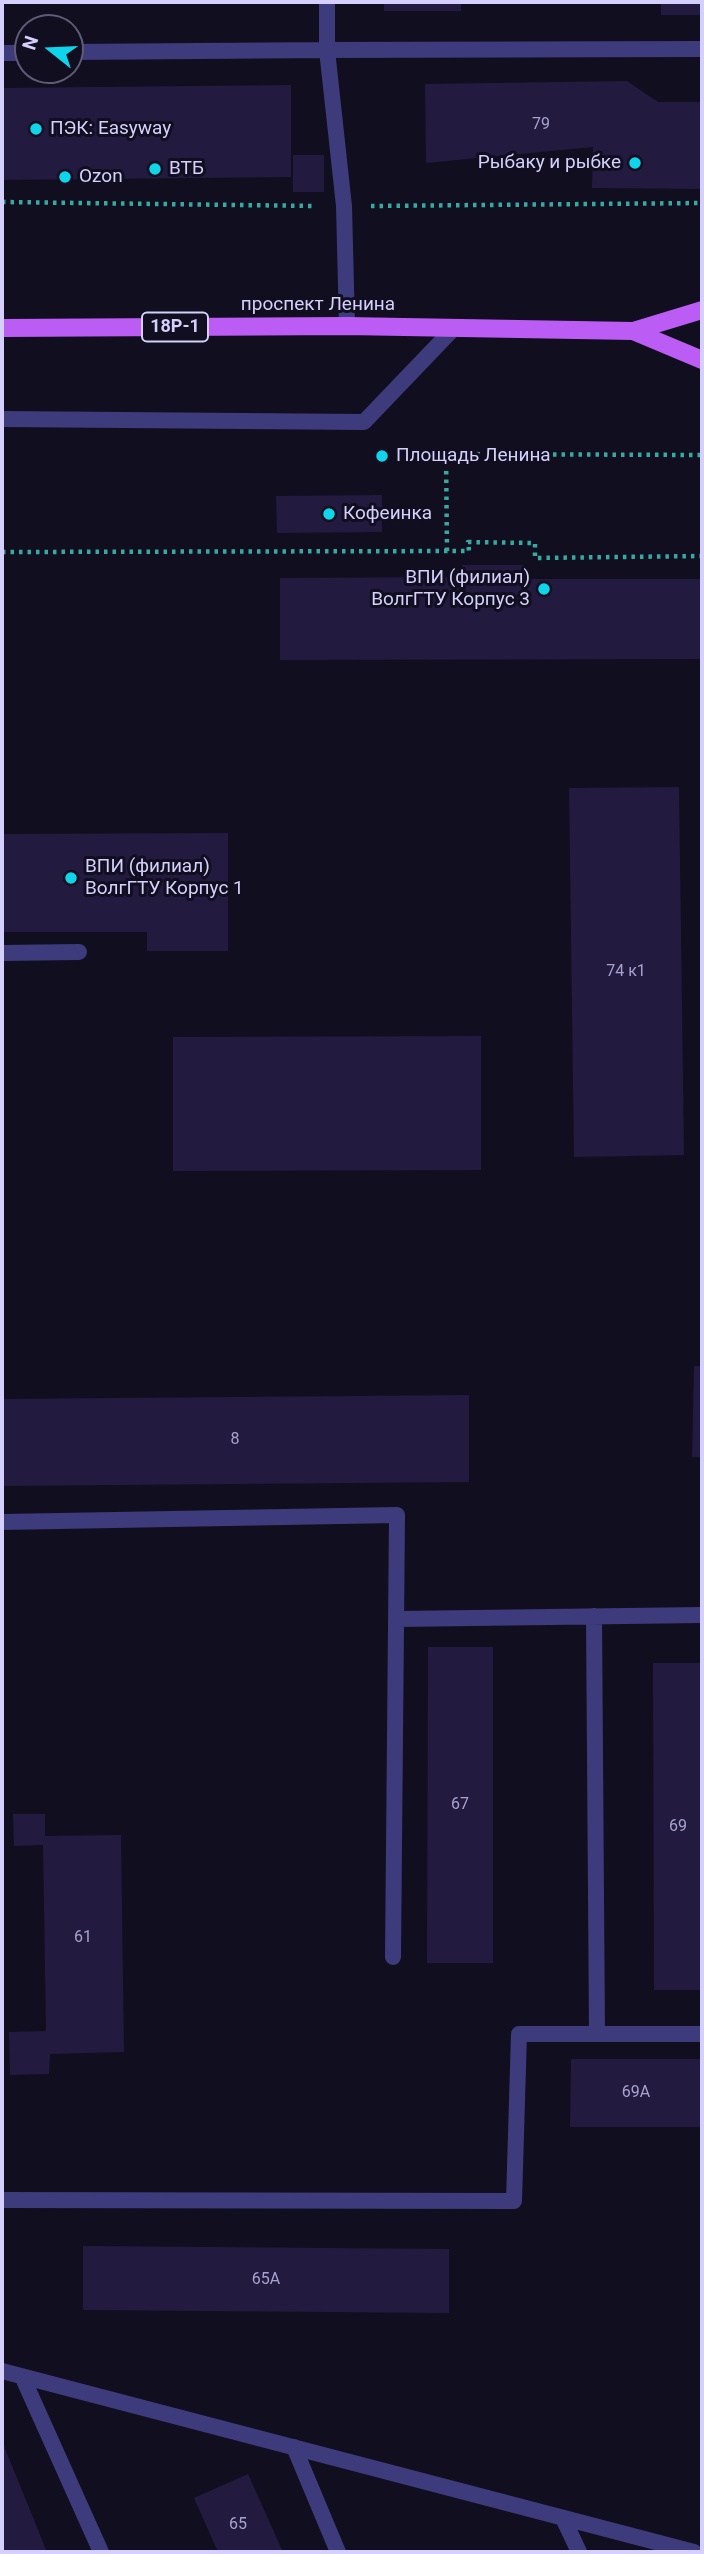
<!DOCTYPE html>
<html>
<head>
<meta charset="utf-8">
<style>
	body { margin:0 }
	#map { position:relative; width:704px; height:2554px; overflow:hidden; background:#110e1f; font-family:Roboto,sans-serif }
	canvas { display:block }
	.frame { position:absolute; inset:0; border:4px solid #d4cffc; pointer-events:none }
	.north { position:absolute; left:14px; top:14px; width:70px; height:70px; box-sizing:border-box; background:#110e1f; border:2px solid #5f5b77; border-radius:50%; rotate:288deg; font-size:19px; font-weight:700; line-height:28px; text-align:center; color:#d4cffc }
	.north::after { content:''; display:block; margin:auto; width:24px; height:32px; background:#0ed5e9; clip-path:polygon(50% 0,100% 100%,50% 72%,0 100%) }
</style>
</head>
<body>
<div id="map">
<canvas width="704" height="2554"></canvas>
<div class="frame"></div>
<div class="north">N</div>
</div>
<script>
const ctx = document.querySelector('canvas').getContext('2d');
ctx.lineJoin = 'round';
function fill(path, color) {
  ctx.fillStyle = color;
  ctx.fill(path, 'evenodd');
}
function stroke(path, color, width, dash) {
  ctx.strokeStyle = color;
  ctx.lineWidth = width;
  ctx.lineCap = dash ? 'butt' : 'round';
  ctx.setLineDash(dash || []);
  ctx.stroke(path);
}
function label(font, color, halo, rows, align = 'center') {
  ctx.font = font + ' Roboto,sans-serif';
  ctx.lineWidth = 6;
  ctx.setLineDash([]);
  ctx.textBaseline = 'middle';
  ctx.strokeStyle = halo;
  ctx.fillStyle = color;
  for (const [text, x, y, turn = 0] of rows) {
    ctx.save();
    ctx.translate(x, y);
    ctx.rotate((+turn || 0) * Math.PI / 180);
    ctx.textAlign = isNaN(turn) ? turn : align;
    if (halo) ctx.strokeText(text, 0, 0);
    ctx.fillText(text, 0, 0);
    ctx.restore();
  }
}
const building = new Path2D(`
	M 384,2 L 461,2 L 461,11 L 384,11 Z
	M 661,2 L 702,2 L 702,15 L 661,15 Z
	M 627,81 L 658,102 L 702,102 L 702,189 L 592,188 L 593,147 L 426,163 L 425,84 Z
	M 291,85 L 291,177 L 2,180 L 2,88 Z
	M 293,155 L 324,155 L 324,192 L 293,192 Z
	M 382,495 L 382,532 L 277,533 L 276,496 Z
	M 462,565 L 523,565 L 523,579 L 702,579 L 702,659 L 280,660 L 280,578 L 461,577 Z
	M 679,787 L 684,1155 L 574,1157 L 569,788 Z
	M 228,833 L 228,951 L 147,951 L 147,932 L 2,932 L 2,834 Z
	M 481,1036 L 481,1170 L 173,1171 L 173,1037 Z
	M 694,1366 L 702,1366 L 702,1457 L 692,1457 Z
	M 469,1395 L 469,1482 L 2,1486 L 2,1399 Z
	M 428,1647 L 493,1647 L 493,1963 L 427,1963 Z
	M 653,1663 L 702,1663 L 702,1990 L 654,1990 Z
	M 13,1814 L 45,1814 L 45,1836 L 121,1835 L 124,2052 L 50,2054 L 49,2074 L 10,2075 L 9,2032 L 46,2031 L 43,1845 L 14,1846 Z
	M 571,2059 L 702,2059 L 702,2127 L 570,2127 Z
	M 83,2246 L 449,2249 L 449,2313 L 83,2310 Z
	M 2,2441 L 47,2552 L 2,2552 Z
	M 248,2474 L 283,2552 L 218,2552 L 194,2498 Z`);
const path = new Path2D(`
	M 2,202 L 316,206
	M 371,206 L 702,203
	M 447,551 L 446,454 L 702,455
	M 2,552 L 469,551 L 468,542 L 535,543 L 535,558 L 702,556`);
const lane = new Path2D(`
	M 327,2 L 327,50 L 702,49
	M 70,52 L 327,50 L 344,206 L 347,326
	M 2,53 L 28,53
	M 2,419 L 364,422 L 455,327
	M 2,953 L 79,952
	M 2,1522 L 397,1515 L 393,1957
	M 594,1616 L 597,2034
	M 397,1619 L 702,1615
	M 2,2200 L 514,2201 L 519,2034 L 702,2034
	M 2,2371 L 694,2552
	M 22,2376 L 101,2552
	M 294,2447 L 338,2552
	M 563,2518 L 579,2552`);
const primary = new Path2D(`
	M 2,328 L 347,326 L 633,331 L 702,310
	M 633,331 L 702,360`);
const markers = [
	[36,129,7,"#0ed5e9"],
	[635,163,7,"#0ed5e9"],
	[155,169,7,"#0ed5e9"],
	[65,177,7,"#0ed5e9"],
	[382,456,7,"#0ed5e9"],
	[329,514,7,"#0ed5e9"],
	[544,589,7,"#0ed5e9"],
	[71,878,7,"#0ed5e9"]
];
const numberNames = [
	["79",541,125],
	["74 к1",626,972],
	["8",235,1440],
	["67",460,1805],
	["69",678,1827],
	["61",83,1938],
	["69А",636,2093],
	["65А",266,2280],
	["65",238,2525]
];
const shields = [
	[175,327,66]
];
const shieldNames = [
	["18Р-1",175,327]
];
const poiNames = [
	["ПЭК: Easyway",50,129],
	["Рыбаку и рыбке",621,163,"right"],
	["ВТБ",169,169],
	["Ozon",79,177],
	["Площадь Ленина",396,456],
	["Кофеинка",343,514],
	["ВПИ (филиал)",530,578,"right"],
	["ВолгГТУ Корпус 3",530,600,"right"],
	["ВПИ (филиал)",85,867],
	["ВолгГТУ Корпус 1",85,889]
];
const streetNames = [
	["проспект Ленина",318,305]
];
fill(building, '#221b3f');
stroke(path, '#35aaa2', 4.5, [3.5, 5]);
stroke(lane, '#3d3b7b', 16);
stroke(primary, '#bb5cf5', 18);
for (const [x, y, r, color] of markers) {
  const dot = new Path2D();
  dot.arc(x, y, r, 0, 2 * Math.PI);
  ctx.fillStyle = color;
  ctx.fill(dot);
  stroke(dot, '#110e1f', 2.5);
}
label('16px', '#a8a2cd', null, numberNames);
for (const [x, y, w] of shields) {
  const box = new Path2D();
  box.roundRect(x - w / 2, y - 14.5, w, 29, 5);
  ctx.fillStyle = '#110e1f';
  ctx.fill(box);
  stroke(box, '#d4cffc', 2);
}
label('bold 18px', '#d4cffc', null, shieldNames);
label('19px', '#d4cffc', '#110e1f', poiNames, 'left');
label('19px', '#d4cffc', '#110e1f', streetNames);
</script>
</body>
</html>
